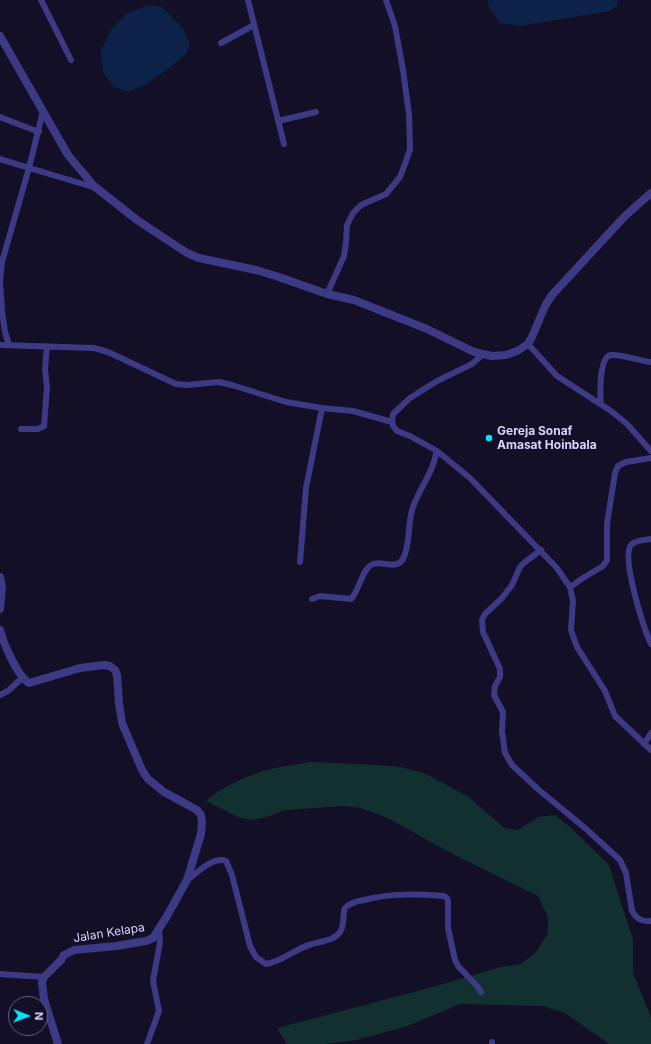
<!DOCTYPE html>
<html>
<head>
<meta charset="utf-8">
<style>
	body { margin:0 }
	#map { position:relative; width:651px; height:1044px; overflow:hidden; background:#130f26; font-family:Inter,sans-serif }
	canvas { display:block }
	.north { position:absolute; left:8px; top:996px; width:40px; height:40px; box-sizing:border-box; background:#130f26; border:1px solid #625e7d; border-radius:50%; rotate:91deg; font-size:11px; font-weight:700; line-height:16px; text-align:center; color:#d9d4ff }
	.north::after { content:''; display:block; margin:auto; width:14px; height:18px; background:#00e5ff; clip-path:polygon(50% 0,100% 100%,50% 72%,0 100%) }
</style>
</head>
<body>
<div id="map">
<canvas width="651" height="1044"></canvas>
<div class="north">N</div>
</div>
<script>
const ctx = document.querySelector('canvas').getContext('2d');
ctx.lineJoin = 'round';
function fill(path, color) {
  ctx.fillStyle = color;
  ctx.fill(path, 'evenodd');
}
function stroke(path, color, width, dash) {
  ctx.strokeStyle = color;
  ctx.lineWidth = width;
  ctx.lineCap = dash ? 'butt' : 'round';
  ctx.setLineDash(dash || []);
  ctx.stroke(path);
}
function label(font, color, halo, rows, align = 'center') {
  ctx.font = font + ' Inter,sans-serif';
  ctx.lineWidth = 3;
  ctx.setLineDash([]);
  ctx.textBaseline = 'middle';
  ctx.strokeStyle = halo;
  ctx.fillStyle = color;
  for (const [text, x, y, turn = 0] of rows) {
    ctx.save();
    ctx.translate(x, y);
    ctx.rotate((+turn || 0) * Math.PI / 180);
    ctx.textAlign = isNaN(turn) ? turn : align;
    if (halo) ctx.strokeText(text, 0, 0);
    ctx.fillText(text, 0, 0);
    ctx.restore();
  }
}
const green = new Path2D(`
	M 312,762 L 379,765 L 401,767 L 426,774 L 469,797 L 504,828 L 518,830 L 538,817 L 555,815 L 569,826 L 609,865 L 633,940 L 633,973 L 651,1017 L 651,1044 L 609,1044 L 565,1013 L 543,1006 L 460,1004 L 405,1027 L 356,1040 L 326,1044 L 287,1044 L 277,1028 L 433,987 L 501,967 L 521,964 L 536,952 L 548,933 L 548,917 L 538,896 L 447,851 L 388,818 L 361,808 L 343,806 L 286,810 L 266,817 L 252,820 L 240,818 L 206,801 C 238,775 271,767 312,762 Z`);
const water = new Path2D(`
	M 487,0 L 618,0 L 617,6 L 610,11 L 520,26 L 500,23 L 489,7 Z
	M 149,5 L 162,7 L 174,19 L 183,29 L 190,45 L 185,55 L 168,69 L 145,85 L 128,92 L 114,87 L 104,74 L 100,53 L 112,28 L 127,13 Z`);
const minor = new Path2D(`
	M 41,0 L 71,60
	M 248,0 L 284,144
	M 221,43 L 254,25
	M 0,117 L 39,132
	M 278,121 L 316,112
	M 0,159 L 96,188
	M 327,294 L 344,256 L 346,242 L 347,225 L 353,213 L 361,205 L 386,194 L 400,177 L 406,161 L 410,149 L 409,114 L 403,70 L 395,26 L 386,0
	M 528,344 L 557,376 L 611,411 L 627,424 L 651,451
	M 0,345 L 94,348 L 108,352 L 176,384 L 187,385 L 219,382 L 232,385 L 286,402 L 322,408 L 353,411 L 392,422
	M 9,345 L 5,332 L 2,311 L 0,281 L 2,262 L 29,168 L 43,111
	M 482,355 L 472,364 L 437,381 L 410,398 L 393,414 L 392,422 L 393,426 L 397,431 L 410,436 L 437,451 L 470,478 L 556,567 L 570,587 L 571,592 L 573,601 L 571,630 L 573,636 L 577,647 L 605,691 L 615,716 L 651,750
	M 601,404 C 600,395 599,356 611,355 C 623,354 639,361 651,362
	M 21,429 L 38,429 L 44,426 L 47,387 L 45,369 L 47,346
	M 651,539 C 645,540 635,540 631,545 C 621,558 644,629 651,644
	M 541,550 L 525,562 L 520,567 L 512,585 L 502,598 L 485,614 L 482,620 L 483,632 L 500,669 L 500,677 L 495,686 L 494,695 L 503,712 L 502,731 L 505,753 L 512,765 L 539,790 L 585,828 L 620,860 L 626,873 L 632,911 C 636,919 642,922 651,921
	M 300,562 L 306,488 L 322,408
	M 570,587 L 583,578 L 603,566 L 607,560 L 607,524 L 615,473 L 618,466 L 626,462 L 651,458
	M 312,599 L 320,596 L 351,599 C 359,591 362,570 371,565 C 381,559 396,571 403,559 C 411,543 407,524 413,507 C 417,495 424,485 429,474 C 433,467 435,458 437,451
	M 0,695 L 8,691 L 22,678
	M 644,744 L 651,733
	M 187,880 C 197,873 213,856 226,861 L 232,875 L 250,946 L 256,957 L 266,964 C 282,962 296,948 312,944 C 321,941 334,941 340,932 C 345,925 342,916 345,908 C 350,903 357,901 364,900 C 391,893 417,894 444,896 L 447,898 L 448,902 L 448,928 L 455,960 L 458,966 L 477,986 L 481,992
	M 0,974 L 44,977
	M 492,1042 L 492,1044
	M 147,1044 L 159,1011 L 153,981 L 160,942 L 159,931`);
const tertiary = new Path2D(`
	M 0,36 L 68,155 L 94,186 L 137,220 L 187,253 L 199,258 L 256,270 L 279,277 L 327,294 L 354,300 L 427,329 L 474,352 L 492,356 L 506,355 L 517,351 L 528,344 L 532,337 L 545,306 L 552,295 L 625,216 L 651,193
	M 0,577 L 2,587 L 0,609
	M 0,630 C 4,644 17,676 29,683 L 80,668 L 104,665 L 110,666 L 115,670 L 117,675 L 119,703 L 122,723 L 142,770 L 148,779 L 164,792 L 197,810 L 201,815 L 202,823 L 201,834 L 187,880 L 167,916 L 153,938 L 146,941 L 116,946 L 74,950 L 64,955 L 61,960 L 44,977 L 42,982 L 44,999 L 58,1044`);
const markers = [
	[489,438,4,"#00e5ff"]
];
const poiNames = [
	["Gereja Sonaf",497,431],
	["Amasat Hoinbala",497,445]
];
const streetNames = [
	["Jalan Kelapa",109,933,-9]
];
fill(green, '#12302f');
fill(water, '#0c2248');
stroke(minor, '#3d3a85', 6);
stroke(tertiary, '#3d3a85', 8);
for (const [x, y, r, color] of markers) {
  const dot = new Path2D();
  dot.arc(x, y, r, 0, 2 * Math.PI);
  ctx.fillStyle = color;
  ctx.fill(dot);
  stroke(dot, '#130f26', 1.5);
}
label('bold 12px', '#d9d4ff', '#130f26', poiNames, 'left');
label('12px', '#d9d4ff', '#130f26', streetNames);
</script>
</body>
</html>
